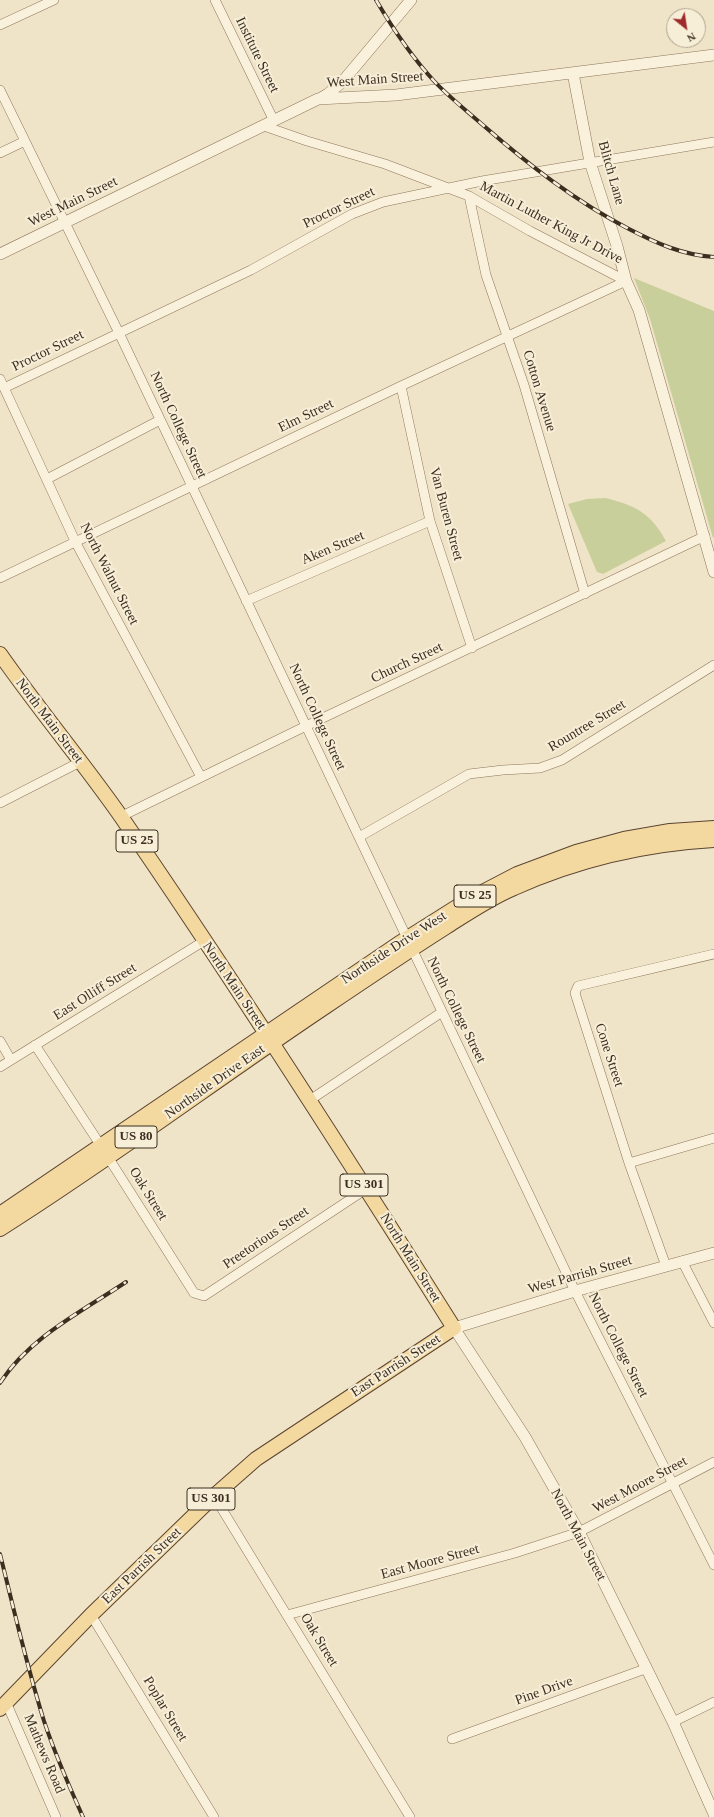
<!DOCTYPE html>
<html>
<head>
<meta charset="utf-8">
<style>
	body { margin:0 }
	#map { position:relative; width:714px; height:1817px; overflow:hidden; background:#f0e4c8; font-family:"Times New Roman",serif }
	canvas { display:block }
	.north { position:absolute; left:666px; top:8px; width:40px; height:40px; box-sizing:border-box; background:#f7eed8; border:1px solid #ada18e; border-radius:50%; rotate:150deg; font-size:11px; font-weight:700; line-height:16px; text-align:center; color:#3d2e20 }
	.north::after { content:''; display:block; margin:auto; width:14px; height:18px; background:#9e2a2b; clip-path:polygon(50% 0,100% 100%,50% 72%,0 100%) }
</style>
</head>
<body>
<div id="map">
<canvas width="714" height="1817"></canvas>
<div class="north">N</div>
</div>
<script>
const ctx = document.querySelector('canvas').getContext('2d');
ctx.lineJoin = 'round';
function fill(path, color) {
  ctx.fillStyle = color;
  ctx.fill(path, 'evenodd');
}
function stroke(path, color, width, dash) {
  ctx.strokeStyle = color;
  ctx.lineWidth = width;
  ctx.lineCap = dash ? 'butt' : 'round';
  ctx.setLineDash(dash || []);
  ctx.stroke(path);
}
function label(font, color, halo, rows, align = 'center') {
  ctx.font = font + ' "Times New Roman",serif';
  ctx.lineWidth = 4;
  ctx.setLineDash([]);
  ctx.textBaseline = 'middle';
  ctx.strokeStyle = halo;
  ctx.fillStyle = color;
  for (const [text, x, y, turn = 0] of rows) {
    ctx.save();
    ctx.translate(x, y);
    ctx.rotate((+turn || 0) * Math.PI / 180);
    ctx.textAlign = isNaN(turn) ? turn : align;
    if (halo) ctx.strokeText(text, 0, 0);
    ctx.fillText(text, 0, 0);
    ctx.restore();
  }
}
const green = new Path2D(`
	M 634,278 L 714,311 L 714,537 L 713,538 L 650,319 Z
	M 605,498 C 635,505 651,513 666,541 L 603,574 L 597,572 L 568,504 L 587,499 Z`);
const minor = new Path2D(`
	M 215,0 L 274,121
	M 0,25 L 54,0
	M 0,90 L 119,333 L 575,1291 L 714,1565
	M 264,126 L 307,141 L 385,164 L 469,196 L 530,231 L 626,281
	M 0,153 L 25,141
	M 469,196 L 486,275 L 524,385 L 585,594
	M 0,379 L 76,543 L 201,777
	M 401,386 L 430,521 L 472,648
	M 4,388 L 251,270 L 352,214 L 383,202 L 482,181 L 714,142
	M 47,479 L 160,420
	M 0,578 L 401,386 L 626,281
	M 246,601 L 430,521
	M 0,803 L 80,762
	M 120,817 L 306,726 L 705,536
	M 359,837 L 469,774 L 503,770 L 540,768 L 562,760 L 714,665
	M 0,1041 L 11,1060
	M 35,1045 L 101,1146 L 194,1293 L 204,1296 L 366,1189
	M 0,1067 L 204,941
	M 310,1100 L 442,1012
	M 629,1163 L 714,1138
	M 682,1261 L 714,1323
	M 666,1266 L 629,1163 L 575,993 L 578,986 L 714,954
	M 214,1496 L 410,1817
	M 91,1615 L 214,1817
	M 287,1615 L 515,1553 L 579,1532 L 714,1462
	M 6,1702 L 56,1817
	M 673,1722 L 714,1702
	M 452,1739 L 645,1669`);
const tertiary = new Path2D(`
	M 573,73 L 590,162 L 617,246 L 626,281 L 639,310 L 714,572
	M 321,98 L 328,94 L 343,81 L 411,0
	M 0,254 L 318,99 L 396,95 L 714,55
	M 714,1253 L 575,1291 L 454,1328 L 525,1437 L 579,1532 L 673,1722 L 714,1814`);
const primary = new Path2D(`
	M 0,654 C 39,710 83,762 122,818 C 237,985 346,1156 454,1328 L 256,1459 L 214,1496 L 91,1615 L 0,1709
	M 0,1214 L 398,944 L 471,898 L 517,874 L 576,852 L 624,839 L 670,831 L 714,828
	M 0,1229 C 111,1159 216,1080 325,1007 C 365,980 405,953 446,927 C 468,913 490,898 514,888 C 579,859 643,844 714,840`);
const rail = new Path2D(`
	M 376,0 C 393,29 411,56 434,81 C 449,97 467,111 484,126 C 529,165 575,201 629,229 C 656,243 682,255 714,257
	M 0,1383 C 30,1337 81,1312 126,1282
	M 0,1554 C 14,1610 27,1667 44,1721 C 55,1754 69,1786 83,1817`);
const shields = [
	[137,841,42],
	[475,896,42],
	[136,1137,42],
	[364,1185,48],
	[211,1499,48]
];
const shieldNames = [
	["US 25",137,841],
	["US 25",475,896],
	["US 80",136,1137],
	["US 301",364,1185],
	["US 301",211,1499]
];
const streetNames = [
	["Institute Street",257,55,64],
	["West Main Street",375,80,-4],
	["Blitch Lane",611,173,74],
	["West Main Street",73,202,-26],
	["Proctor Street",339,208,-26],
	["Martin Luther King Jr Drive",551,223,28],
	["Proctor Street",48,351,-26],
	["Cotton Avenue",539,391,73],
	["Elm Street",306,416,-26],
	["North College Street",178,425,65],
	["Van Buren Street",446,514,75],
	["Aken Street",333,548,-23],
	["North Walnut Street",109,574,63],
	["Church Street",407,663,-25],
	["North College Street",317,717,65],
	["North Main Street",49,721,53],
	["Rountree Street",587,726,-31],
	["Northside Drive West",394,948,-33],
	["North Main Street",234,986,56],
	["East Olliff Street",95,992,-32],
	["North College Street",456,1010,64],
	["Cone Street",609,1055,72],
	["Northside Drive East",215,1082,-35],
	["Oak Street",148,1194,58],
	["Preetorious Street",266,1238,-34],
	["North Main Street",410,1258,58],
	["West Parrish Street",580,1275,-16],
	["North College Street",618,1345,63],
	["East Parrish Street",396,1366,-33],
	["West Moore Street",640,1485,-28],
	["North Main Street",578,1535,62],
	["East Moore Street",430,1562,-15],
	["East Parrish Street",142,1566,-44],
	["Oak Street",319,1640,59],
	["Pine Drive",544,1691,-20],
	["Poplar Street",165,1709,59],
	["Mathews Road",44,1754,67]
];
fill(green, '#c9cf9b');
stroke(minor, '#8d765c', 10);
stroke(tertiary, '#8d765c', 12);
stroke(primary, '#5b4430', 16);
stroke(minor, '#faf1dc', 9);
stroke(tertiary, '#faf1dc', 11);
stroke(primary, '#f3d9a0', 14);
stroke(rail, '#3d2e20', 4);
stroke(rail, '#f7eed8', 2.5, [8]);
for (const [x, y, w] of shields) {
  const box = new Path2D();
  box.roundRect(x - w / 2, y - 11, w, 22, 3);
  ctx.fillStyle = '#f7eed8';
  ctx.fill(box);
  stroke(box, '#3d2e20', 1);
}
label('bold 13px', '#3d2e20', null, shieldNames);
label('14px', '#3d2e20', '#f7eed8', streetNames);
</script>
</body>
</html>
